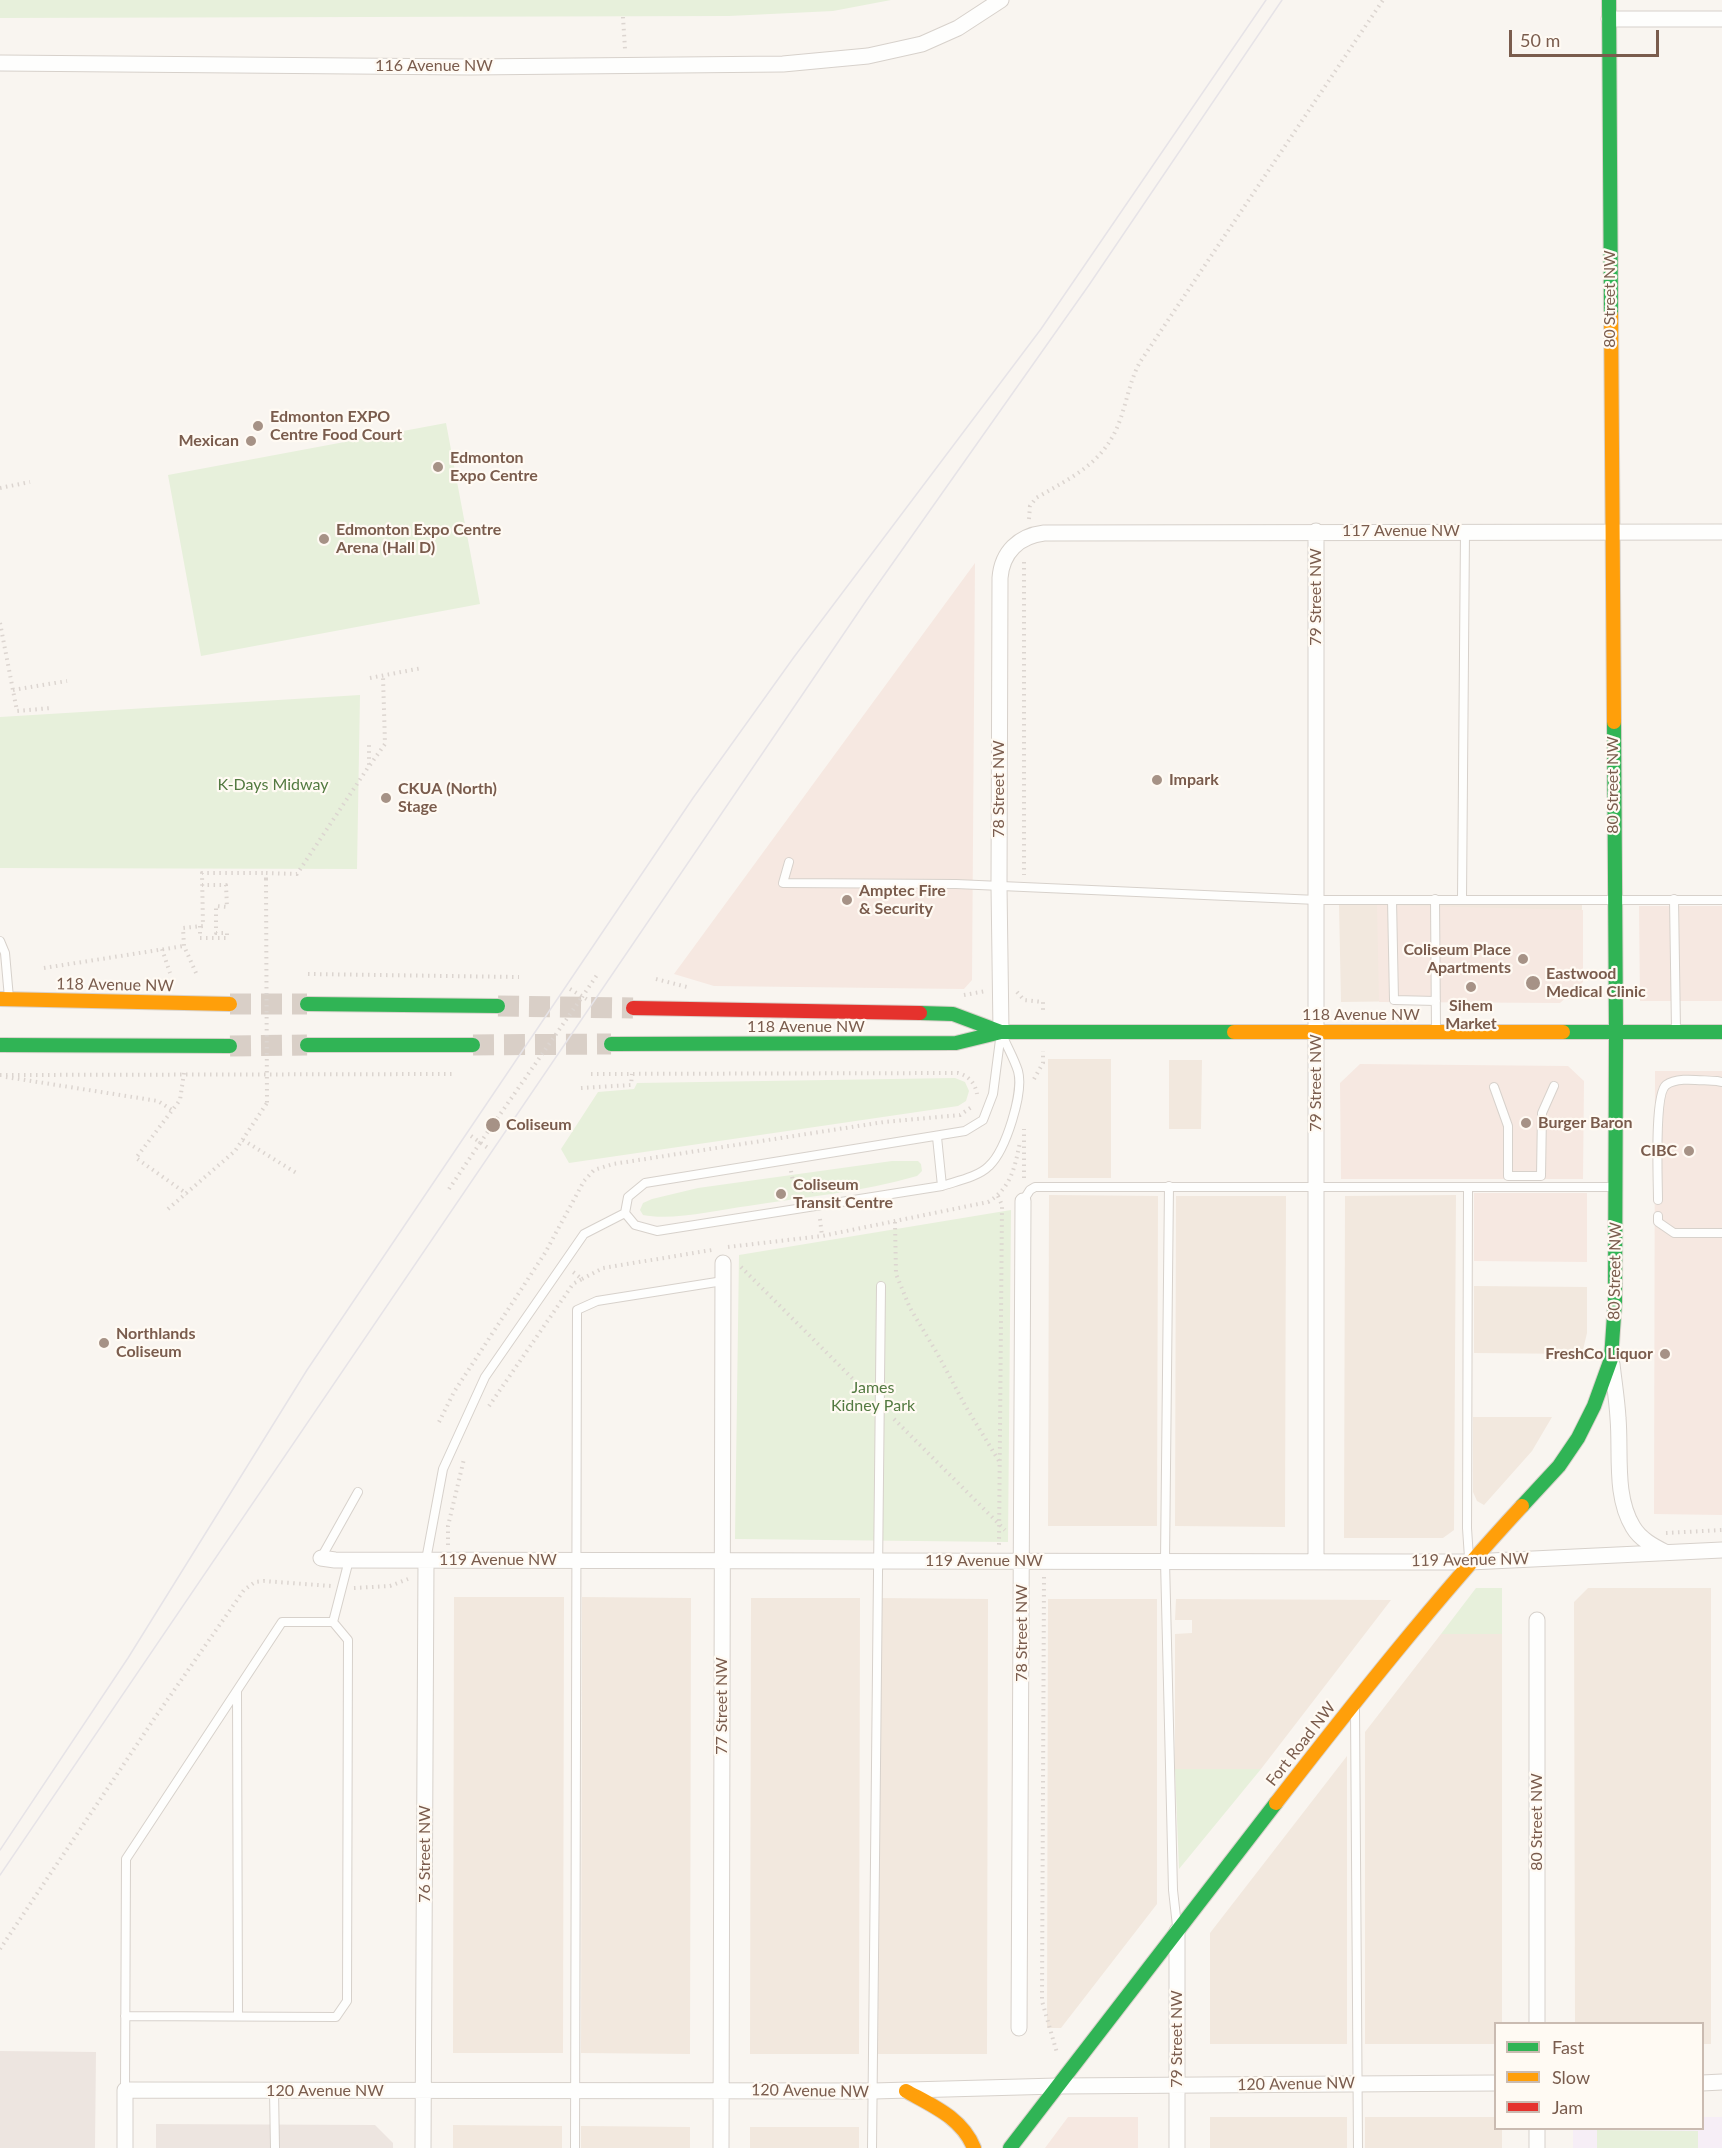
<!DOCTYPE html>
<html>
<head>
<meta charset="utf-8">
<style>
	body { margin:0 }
	#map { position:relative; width:1722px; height:2148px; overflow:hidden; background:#f9f5f0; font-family:Lato,sans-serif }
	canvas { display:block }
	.legend { position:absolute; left:1494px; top:2022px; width:210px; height:108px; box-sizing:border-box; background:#fffaf3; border:2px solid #cabbb1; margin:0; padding:8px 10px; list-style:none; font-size:18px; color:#7a5c4d }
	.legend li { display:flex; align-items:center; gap:12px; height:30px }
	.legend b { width:30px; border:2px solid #cabbb1 }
	.scale { position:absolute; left:1509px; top:30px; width:150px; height:27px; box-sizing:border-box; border:3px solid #7a5c4d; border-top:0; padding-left:8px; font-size:18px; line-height:21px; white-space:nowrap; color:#7a5c4d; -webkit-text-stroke:4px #fffaf3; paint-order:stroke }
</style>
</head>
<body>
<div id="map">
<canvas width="1722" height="2148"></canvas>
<ul class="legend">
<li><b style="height:8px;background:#30b455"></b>Fast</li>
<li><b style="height:8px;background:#ff9f0a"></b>Slow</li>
<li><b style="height:8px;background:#e5322d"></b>Jam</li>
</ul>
<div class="scale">50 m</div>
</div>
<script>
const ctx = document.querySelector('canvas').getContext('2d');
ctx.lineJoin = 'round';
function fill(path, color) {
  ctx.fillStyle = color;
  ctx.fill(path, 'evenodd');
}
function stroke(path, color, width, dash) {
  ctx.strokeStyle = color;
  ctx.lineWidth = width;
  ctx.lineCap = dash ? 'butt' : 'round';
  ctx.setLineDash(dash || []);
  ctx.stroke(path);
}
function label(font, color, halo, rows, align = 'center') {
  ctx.font = font + ' Lato,sans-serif';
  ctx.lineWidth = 4.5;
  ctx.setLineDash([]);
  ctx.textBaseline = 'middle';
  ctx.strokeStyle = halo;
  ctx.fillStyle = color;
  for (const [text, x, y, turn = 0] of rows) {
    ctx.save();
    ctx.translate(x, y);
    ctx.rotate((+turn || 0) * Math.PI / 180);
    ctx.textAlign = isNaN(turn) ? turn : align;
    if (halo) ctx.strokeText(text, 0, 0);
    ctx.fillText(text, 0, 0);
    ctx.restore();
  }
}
const residential = new Path2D(`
	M 1582,902 L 1581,991 L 1572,999 L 1341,1002 L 1339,905 Z
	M 1048,1059 L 1111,1059 L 1111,1178 L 1048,1178 Z
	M 1169,1060 L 1202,1060 L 1201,1129 L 1169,1129 Z
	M 1049,1195 L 1158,1196 L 1157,1526 L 1048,1526 Z
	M 1456,1195 L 1454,1530 L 1443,1538 L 1344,1538 L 1345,1196 Z
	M 1176,1196 L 1286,1196 L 1285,1527 L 1175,1526 Z
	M 1474,1286 L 1587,1287 L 1587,1333 L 1582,1354 L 1474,1353 Z
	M 1473,1417 L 1552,1417 L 1532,1451 L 1484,1505 L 1477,1501 L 1473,1492 Z
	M 1588,1588 L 1711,1588 L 1711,2044 L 1703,2044 L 1702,2024 L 1575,2023 L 1574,1602 Z
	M 454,1597 L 564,1597 L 563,2053 L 453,2053 Z
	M 582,1597 L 691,1598 L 690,2054 L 581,2053 Z
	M 751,1598 L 860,1598 L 859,2054 L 750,2054 Z
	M 879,1598 L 988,1599 L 987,2054 L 878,2054 Z
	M 1048,1599 L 1157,1599 L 1157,1904 L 1061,2028 L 1047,2028 Z
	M 1176,1599 L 1391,1600 L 1261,1769 L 1175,1769 L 1175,1634 L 1192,1633 L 1192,1620 L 1175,1620 Z
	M 1441,1634 L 1502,1634 L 1502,2023 L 1496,2024 L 1495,2044 L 1365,2044 L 1365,1732 Z
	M 1347,1756 L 1347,2044 L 1210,2044 L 1210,1933 Z
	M 1210,2117 L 1347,2117 L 1347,2148 L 1210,2148 Z
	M 1365,2117 L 1495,2117 L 1496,2128 L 1502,2129 L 1502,2148 L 1365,2148 Z
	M 453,2125 L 562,2126 L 562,2148 L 453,2148 Z
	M 581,2126 L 690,2127 L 690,2148 L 581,2148 Z
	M 750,2127 L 859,2127 L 859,2148 L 750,2148 Z`);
const commercial = new Path2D(`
	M 975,563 L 972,980 L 964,989 L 714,986 L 674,974 Z
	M 1377,905 L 1583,910 L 1583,982 L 1560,1003 L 1379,1002 Z
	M 1639,906 L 1722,906 L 1722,1001 L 1640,1001 Z
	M 1360,1064 L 1568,1066 L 1584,1081 L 1583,1179 L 1341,1179 L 1340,1083 Z
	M 1655,1071 L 1722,1071 L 1722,1515 L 1654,1514 Z
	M 1474,1193 L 1587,1193 L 1587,1262 L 1474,1261 Z
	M 1068,2117 L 1138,2117 L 1138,2148 L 1045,2148 Z`);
const industrial = new Path2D(`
	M 0,2051 L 96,2052 L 95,2148 L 0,2148 Z
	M 156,2124 L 375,2125 L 393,2143 L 393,2148 L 156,2148 Z`);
const education = new Path2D(`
	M 1703,2117 L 1722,2117 L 1722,2148 L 1573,2148 L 1573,2129 L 1702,2128 Z`);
const green = new Path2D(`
	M 0,0 L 891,0 L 833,11 L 729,16 L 0,18 Z
	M 446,423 L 480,604 L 201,656 L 168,475 Z
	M 360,695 L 357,869 L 0,868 L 0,717 Z
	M 955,1078 L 965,1082 L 969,1091 L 966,1101 L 958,1106 L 569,1163 L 561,1149 L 598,1092 L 634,1089 L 637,1083 Z
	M 892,1161 L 918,1161 L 921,1164 L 922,1171 L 917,1176 C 862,1192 804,1197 748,1206 C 718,1210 672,1221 643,1215 L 640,1210 L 643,1203 L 652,1199 L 698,1188 Z
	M 1011,1210 L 1008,1542 L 735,1539 L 739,1255 Z
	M 1476,1588 L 1502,1588 L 1502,1634 L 1441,1634 Z
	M 1175,1769 L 1261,1769 L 1179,1869 Z
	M 1597,2130 L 1698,2131 L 1698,2148 L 1597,2148 Z`);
const secondaryTunnel = new Path2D(`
	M 230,1004 L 307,1004
	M 498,1006 L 633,1008
	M 473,1045 L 611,1044
	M 230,1046 L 307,1045`);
const path = new Path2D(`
	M 623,17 L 625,49
	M 0,488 L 30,482
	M 1029,519 L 1030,506 L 1036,498 C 1072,477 1105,463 1120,420 C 1127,401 1130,380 1140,362 L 1383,0
	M 1024,562 L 1024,875
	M 0,623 L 17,711 L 51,708
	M 370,678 L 422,668
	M 13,690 L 67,681
	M 370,765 L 385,744 L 383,676
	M 266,879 L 266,873 L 297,874 L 369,766 L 369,742
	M 200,926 L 200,938 L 227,938 L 227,933 L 216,933 L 216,906 L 227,907 L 226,885 L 202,885
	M 162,949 L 170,973
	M 44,968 L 184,946
	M 196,973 L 184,946 L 183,928 L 203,926 L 202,873 L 266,873
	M 308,974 L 519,977
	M 656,979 L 687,987
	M 570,989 L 588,1000
	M 1017,992 L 1024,1000 L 1043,1002 L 1043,1013
	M 964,995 L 986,991
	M 582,997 L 597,975
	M 184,1073 L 180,1100 L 136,1158 L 187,1194
	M 591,1074 L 958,1073 C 969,1076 975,1083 977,1094
	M 0,1075 L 454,1074
	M 6,1077 L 158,1101 L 172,1110
	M 1034,1079 L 1043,1063 L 1043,1051
	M 581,1088 L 631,1085 L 632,1074
	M 471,1136 L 488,1148
	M 243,1140 L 298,1174
	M 791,1171 L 793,1182 L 796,1185 L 810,1185 L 815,1193
	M 1024,1178 L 1024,1129
	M 449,1189 L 480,1143
	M 998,1196 L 1002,1205 L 999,1545
	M 168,1209 L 235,1151 L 267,1103
	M 820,1219 L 822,1236
	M 895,1222 L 896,1274 L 910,1308 L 937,1353 L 966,1407 L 999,1461
	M 728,1247 L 822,1236 L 988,1202 C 1011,1188 1015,1167 1020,1142
	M 741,1267 L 867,1393
	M 582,1279 L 603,1268 L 712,1250
	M 489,1406 L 573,1284 L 582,1279 L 573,1272
	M 894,1419 L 1005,1530
	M 439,1422 L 454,1392 L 545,1253 L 584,1181 L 594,1170 L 613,1164 L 884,1122 L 960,1115 L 973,1106
	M 1666,1533 L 1722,1530
	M 448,1545 L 448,1526 L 464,1459
	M 1044,1577 L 1042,2001 L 1057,2053
	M 354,1588 L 390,1586 L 408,1579
	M 0,1949 L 154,1719 L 244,1590 L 255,1582 L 264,1581 L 331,1586`);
const lane = new Path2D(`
	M 789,862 L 783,883 L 956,884 L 1317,900 L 1722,900
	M 1435,899 L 1436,1030
	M 1462,899 L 1465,531
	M 1674,899 L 1676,1030
	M 1392,900 L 1394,1000 L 1436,1001
	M 0,941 L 5,953 L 9,998
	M 1001,1032 C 1006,1045 1014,1058 1018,1071 C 1024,1092 1006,1150 989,1166 C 978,1177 957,1181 942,1186 L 657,1231 L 635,1225 L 625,1213 L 628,1197 L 645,1183 L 965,1131 L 983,1120 L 993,1094 Z
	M 1494,1087 L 1508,1126 L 1508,1176 L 1541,1176 L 1542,1113 L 1554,1086
	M 937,1137 L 942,1186
	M 1169,1186 L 1165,1561 L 1173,1890 L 1177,1926
	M 1468,1188 L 1467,1528 L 1469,1558
	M 1658,1200 C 1658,1182 1654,1094 1666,1085 C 1678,1076 1702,1081 1717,1081 L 1722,1082
	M 1023,1201 L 1030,1190 L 1035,1187 L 1615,1187
	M 1658,1216 L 1658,1222 L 1674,1233 L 1722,1233
	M 321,1558 L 358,1492
	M 426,1560 L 443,1469 L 485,1377 L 584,1234 L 625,1213
	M 237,1691 L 238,2016
	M 1355,1709 L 1358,2148
	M 125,2016 L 336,2017 L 347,2001 L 348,1640 L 333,1622
	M 125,2090 L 126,1859 L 282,1622 L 333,1622 L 349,1560
	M 274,2091 L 275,2148
	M 575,2148 L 577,1310 L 597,1301 L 723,1281
	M 872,2148 L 881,1286`);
const street = new Path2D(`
	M 1609,19 L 1722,19
	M 0,63 L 470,67 L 783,64 L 868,56 L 922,44 L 958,28 L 1001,0
	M 1316,531 L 1316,1562
	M 1001,1032 L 999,886 L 1000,578 C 1002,552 1019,536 1044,533 L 1722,532
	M 1612,1364 C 1614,1382 1617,1400 1618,1418 C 1621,1453 1614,1496 1633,1527 C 1640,1539 1653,1546 1665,1552
	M 321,1558 L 335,1560 L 1417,1562 L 1470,1562 L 1722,1550
	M 1537,1620 L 1537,2024
	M 1177,1931 L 1177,2148
	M 1019,2028 L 1023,1201
	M 1702,2083 L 1722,2082
	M 1537,2128 L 1537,2148
	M 125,2148 L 125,2090 L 873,2091 L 1057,2086 L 1496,2083
	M 423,2148 L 426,1560
	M 721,2148 L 723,1263`);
const fast = new Path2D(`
	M 1609,0 L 1611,315
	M 307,1004 L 498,1006
	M 920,1013 L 953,1014 L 1001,1032
	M 1563,1032 L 1722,1032
	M 611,1044 L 956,1043 L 1001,1032 L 1234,1032
	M 0,1045 L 230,1046
	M 307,1045 L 473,1045
	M 1522,1506 L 1559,1466 L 1578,1438 L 1594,1406 L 1611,1359 L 1615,1301 L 1616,1032 L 1614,722
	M 1010,2148 L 1276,1803`);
const slow = new Path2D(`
	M 1611,315 L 1614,722
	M 0,999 L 230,1004
	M 1234,1032 L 1563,1032
	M 1276,1803 C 1355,1701 1435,1600 1522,1506
	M 906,2091 C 933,2106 962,2118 974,2148`);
const jam = new Path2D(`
	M 633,1008 L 920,1013`);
const tram = new Path2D(`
	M 0,1850 L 128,1658 L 307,1370 L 693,798 L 794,657 L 1041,329 L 1266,0
	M 0,1875 L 866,601 L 1089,285 L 1282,0`);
const pathBridge = new Path2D(`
	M 266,879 L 267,1103
	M 480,1143 L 582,997`);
const markers = [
	[258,426,6,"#a69286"],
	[251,441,6,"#a69286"],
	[438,467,6,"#a69286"],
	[324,539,6,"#a69286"],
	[1157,780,6,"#a69286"],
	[386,798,6,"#a69286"],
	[847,900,6,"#a69286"],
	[1523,959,6,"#a69286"],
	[1533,983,8,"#a69286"],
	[1471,987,6,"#a69286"],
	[1526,1123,6,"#a69286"],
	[493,1125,8,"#a69286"],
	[1689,1151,6,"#a69286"],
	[781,1194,6,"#a69286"],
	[104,1343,6,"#a69286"],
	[1665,1354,6,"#a69286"]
];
const streetNames = [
	["116 Avenue NW",434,66],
	["80 Street NW",1610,299,-90],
	["117 Avenue NW",1401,531],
	["79 Street NW",1316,597,-90],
	["80 Street NW",1613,785,-90],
	["78 Street NW",999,789,-90],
	["118 Avenue NW",115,985,1],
	["118 Avenue NW",1361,1015],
	["118 Avenue NW",806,1027],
	["79 Street NW",1316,1083,-90],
	["80 Street NW",1615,1271,-89],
	["119 Avenue NW",498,1560],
	["119 Avenue NW",1470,1560,-1],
	["119 Avenue NW",984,1561],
	["78 Street NW",1022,1633,-90],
	["77 Street NW",722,1706,-90],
	["Fort Road NW",1301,1744,-52],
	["80 Street NW",1537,1822,-90],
	["76 Street NW",425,1854,-90],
	["79 Street NW",1177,2039,-90],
	["120 Avenue NW",1296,2084,-1],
	["120 Avenue NW",325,2091],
	["120 Avenue NW",810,2091,1]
];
const poiNames = [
	["Edmonton EXPO",270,417],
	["Centre Food Court",270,435],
	["Mexican",239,441,"right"],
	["Edmonton",450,458],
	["Expo Centre",450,476],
	["Edmonton Expo Centre",336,530],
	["Arena (Hall D)",336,548],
	["Impark",1169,780],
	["CKUA (North)",398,789],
	["Stage",398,807],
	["Amptec Fire",859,891],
	["& Security",859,909],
	["Coliseum Place",1511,950,"right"],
	["Apartments",1511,968,"right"],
	["Eastwood",1546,974],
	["Medical Clinic",1546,992],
	["Sihem",1471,1006,"center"],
	["Market",1471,1024,"center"],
	["Burger Baron",1538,1123],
	["Coliseum",506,1125],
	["CIBC",1677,1151,"right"],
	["Coliseum",793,1185],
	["Transit Centre",793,1203],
	["Northlands",116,1334],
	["Coliseum",116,1352],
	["FreshCo Liquor",1653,1354,"right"]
];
const parkNames = [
	["K-Days Midway",273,785],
	["James",873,1388],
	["Kidney Park",873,1406]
];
fill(residential, '#f2e8de');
fill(commercial, '#f6e8e1');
fill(industrial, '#ede5e0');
fill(education, '#f6eef6');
fill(green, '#e7f0db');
stroke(secondaryTunnel, '#d9cfc7', 21, [21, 10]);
stroke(lane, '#d7d1cb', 10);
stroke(street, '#d7d1cb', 17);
stroke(fast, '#d9d2cb', 16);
stroke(slow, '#d9d2cb', 16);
stroke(jam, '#d9d2cb', 16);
stroke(path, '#dcd5d0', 4, [1.5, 4.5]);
stroke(lane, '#fefefd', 8);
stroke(street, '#fefefd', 15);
stroke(fast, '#30b455', 14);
stroke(slow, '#ff9f0a', 14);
stroke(jam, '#e5322d', 14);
stroke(tram, '#e6e3e7', 1.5);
stroke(pathBridge, '#dcd5d0', 4, [1.5, 4.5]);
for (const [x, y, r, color] of markers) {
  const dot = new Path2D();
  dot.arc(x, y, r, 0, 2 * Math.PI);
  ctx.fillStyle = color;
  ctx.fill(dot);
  stroke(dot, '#fffaf3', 2);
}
label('16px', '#7a5c4d', '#fffaf3', streetNames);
label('bold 16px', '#7a5c4d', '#fffaf3', poiNames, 'left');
label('16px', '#537a41', '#fffaf3', parkNames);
</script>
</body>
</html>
